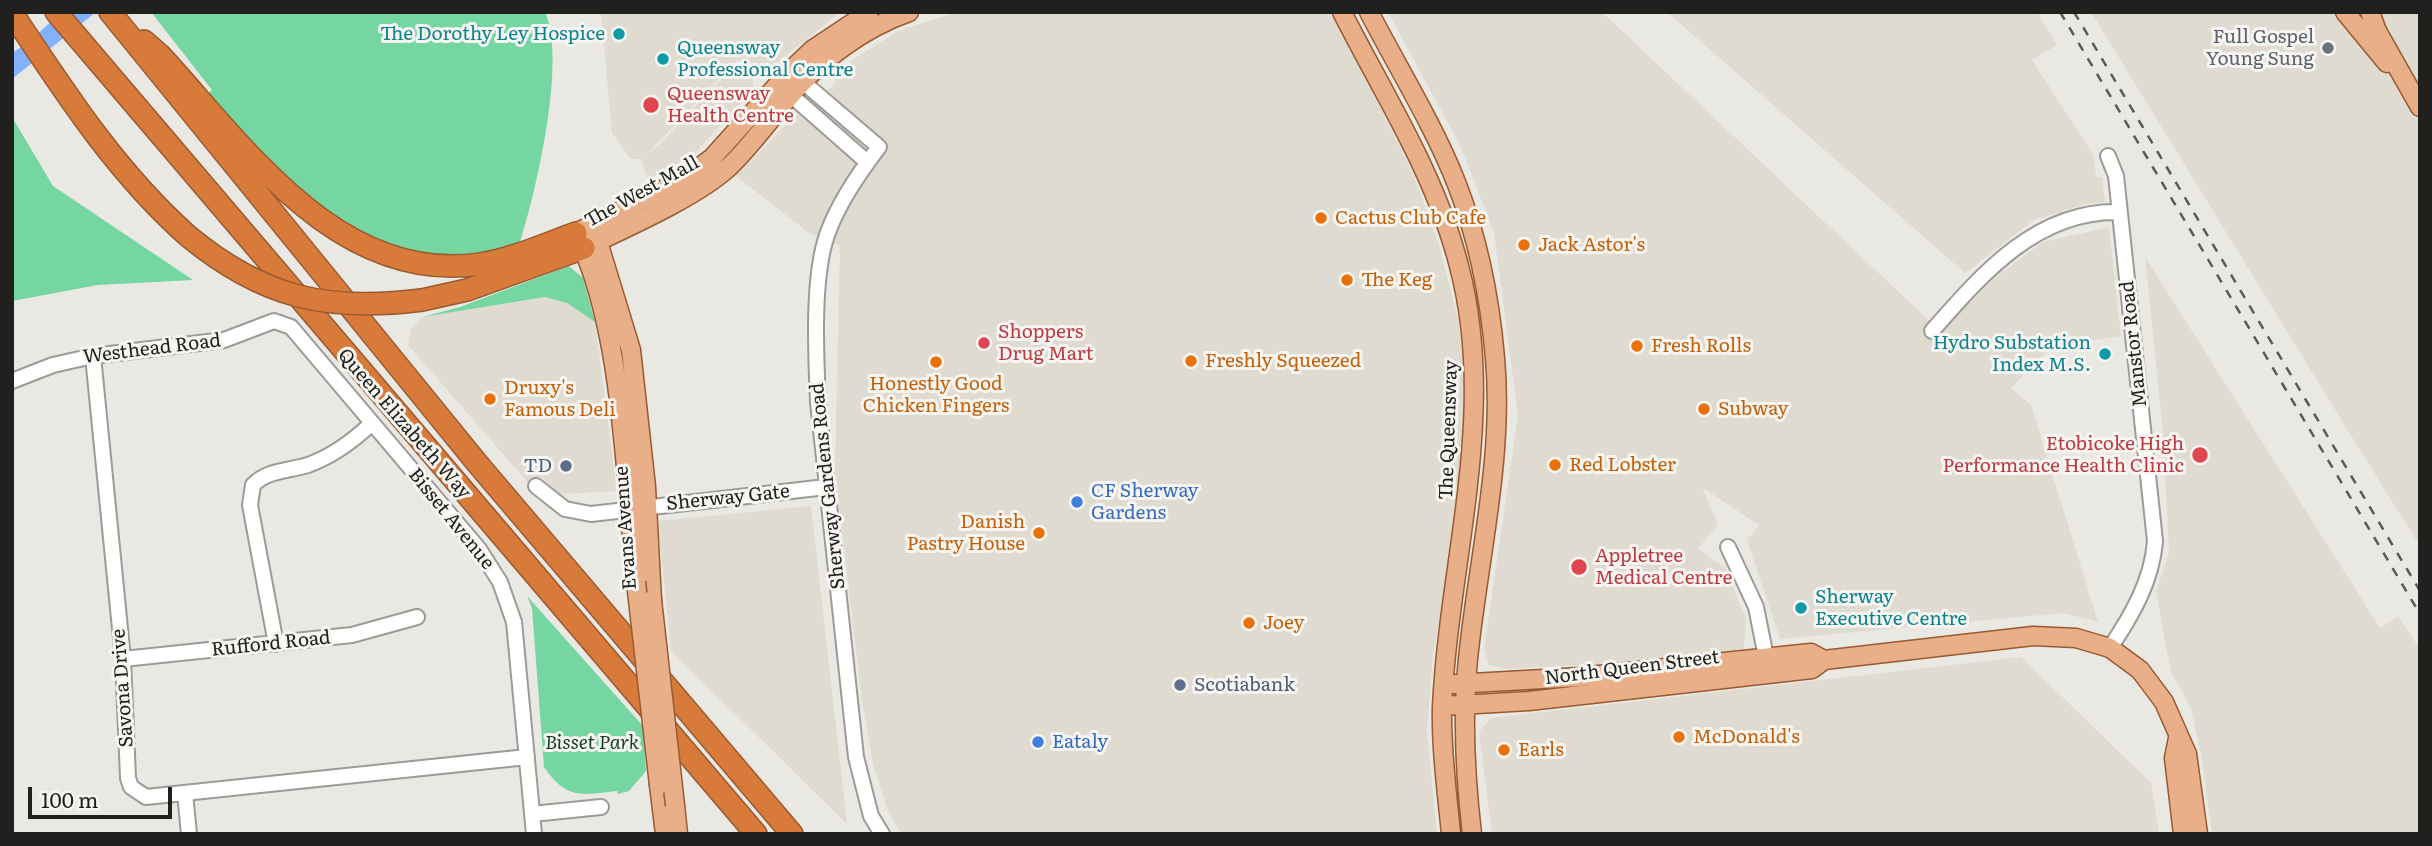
<!DOCTYPE html>
<html>
<head>
<meta charset="utf-8">
<style>
	body { margin:0 }
	#map { position:relative; width:2432px; height:846px; overflow:hidden; background:#e9e8e3; font-family:Literata,serif }
	canvas { display:block }
	.frame { position:absolute; inset:0; border:14px solid #20201e; pointer-events:none }
	.scale { position:absolute; left:28px; top:787px; width:144px; height:32px; box-sizing:border-box; border:4px solid #20201e; border-top:0; padding-left:9px; font-size:21px; line-height:24px; white-space:nowrap; color:#20201e; -webkit-text-stroke:5px #f6f5f1; paint-order:stroke }
</style>
</head>
<body>
<div id="map">
<canvas width="2432" height="846"></canvas>
<div class="frame"></div>
<div class="scale">100 m</div>
</div>
<script>
const ctx = document.querySelector('canvas').getContext('2d');
ctx.lineJoin = 'round';
function fill(path, color) {
  ctx.fillStyle = color;
  ctx.fill(path, 'evenodd');
}
function stroke(path, color, width, dash) {
  ctx.strokeStyle = color;
  ctx.lineWidth = width;
  ctx.lineCap = dash ? 'butt' : 'round';
  ctx.setLineDash(dash || []);
  ctx.stroke(path);
}
function label(font, color, halo, rows, align = 'center') {
  ctx.font = font + ' Literata,serif';
  ctx.lineWidth = 6;
  ctx.setLineDash([]);
  ctx.textBaseline = 'middle';
  ctx.strokeStyle = halo;
  ctx.fillStyle = color;
  for (const [text, x, y, turn = 0] of rows) {
    ctx.save();
    ctx.translate(x, y);
    ctx.rotate((+turn || 0) * Math.PI / 180);
    ctx.textAlign = isNaN(turn) ? turn : align;
    if (halo) ctx.strokeText(text, 0, 0);
    ctx.fillText(text, 0, 0);
    ctx.restore();
  }
}
const built = new Path2D(`
	M 601,12 L 841,12 L 784,57 L 767,78 L 738,59 L 645,156 L 661,143 L 734,65 L 753,79 L 752,92 L 696,152 L 677,166 L 648,179 L 641,159 L 631,159 L 612,133 Z
	M 957,12 L 1333,12 L 1414,176 L 1439,245 L 1458,319 L 1468,402 L 1463,488 L 1433,655 L 1427,730 L 1437,834 L 902,834 L 889,814 L 873,764 L 862,700 L 835,473 L 840,246 L 809,233 L 736,176 L 786,125 L 834,85 L 837,70 L 898,31 Z
	M 1388,12 L 1602,12 L 1940,331 L 1997,276 L 2043,242 L 2109,227 L 2121,336 L 2050,347 L 2011,388 L 2031,405 L 2098,622 L 2063,613 L 1780,639 L 1747,540 L 1759,525 L 1702,487 L 1718,525 L 1698,548 L 1725,568 L 1746,619 L 1744,649 L 1624,663 L 1506,669 L 1489,665 L 1484,649 L 1518,416 L 1494,232 L 1460,145 Z
	M 1667,12 L 2037,12 L 2057,45 L 2032,60 L 2094,156 L 2096,177 L 2102,178 L 2105,202 L 2086,204 L 2034,220 L 1965,273 Z
	M 2091,12 L 2420,12 L 2420,546 L 2342,421 Z
	M 2145,257 L 2380,628 L 2398,616 L 2420,649 L 2420,834 L 2212,834 L 2202,759 L 2191,708 L 2171,672 L 2156,592 L 2169,553 L 2163,431 Z
	M 545,297 L 567,303 L 595,322 L 617,491 L 560,494 L 540,476 L 530,485 L 408,345 L 411,329 L 422,317 Z
	M 811,506 L 847,824 L 671,651 L 658,521 Z
	M 2021,657 L 2151,783 L 2159,834 L 1492,834 L 1479,732 L 1491,718 Z`);
const green = new Path2D(`
	M 151,12 L 545,12 C 567,60 536,192 520,242 L 471,255 L 432,255 L 402,251 L 328,215 L 202,99 L 212,90 Z
	M 12,117 L 53,186 L 193,280 L 98,285 L 12,301 Z
	M 569,266 L 583,278 L 595,322 L 567,303 L 545,297 L 422,317 L 460,307 Z
	M 527,596 L 643,726 L 646,771 L 629,791 L 618,794 L 617,791 C 581,795 567,800 544,767 L 532,608 Z`);
const water = new Path2D(`
	M 61,12 L 96,12 L 12,79 L 12,53 L 29,42 Z`);
const minor = new Path2D(`
	M 796,76 L 879,147 C 859,173 838,203 827,235 C 812,278 816,356 818,402 L 856,757 L 871,816 L 882,834
	M 784,89 L 867,162
	M 2108,156 L 2116,176 L 2155,541 C 2152,581 2132,615 2110,648
	M 1932,331 C 1982,274 2037,210 2119,212
	M 93,356 L 123,659 L 128,778 L 131,787 L 146,797 L 527,757
	M 12,381 L 53,365 L 93,356 L 224,340 L 274,321 L 291,327 L 479,549 L 500,582 L 514,622 L 534,834
	M 536,486 L 565,509 L 591,514 L 826,487
	M 1728,547 L 1756,607 L 1768,667
	M 276,644 L 250,505 L 253,485 C 267,470 289,471 308,465 C 333,456 353,441 372,423
	M 123,659 L 352,635 L 417,617
	M 185,793 L 189,834
	M 532,814 L 601,807`);
const major = new Path2D(`
	M 1342,12 C 1384,95 1436,175 1459,266 C 1498,414 1449,559 1442,707 C 1441,749 1447,792 1451,834
	M 1369,12 C 1397,66 1434,126 1456,182 C 1478,238 1490,299 1495,358 C 1504,459 1478,559 1468,659 C 1462,718 1465,775 1472,834
	M 2345,12 L 2387,63
	M 2370,12 L 2377,31 L 2420,107
	M 595,232 L 631,350 L 646,487 L 652,600
	M 584,248 C 625,228 695,198 729,167 C 750,147 769,121 788,98 C 819,61 863,28 909,12
	M 636,582 C 625,477 623,327 576,233 L 684,179 L 712,158 L 790,71 L 812,50 L 869,12
	M 1454,684 L 1579,677 L 1811,653 L 1824,660
	M 1442,706 L 1529,701 L 1812,669 L 1824,660 L 2033,636 L 2076,638 L 2110,648 L 2140,670 L 2164,702 L 2187,754 L 2198,834
	M 2178,738 L 2174,758 L 2183,834
	M 659,785 L 665,834
	M 675,805 L 678,834`);
const highway = new Path2D(`
	M 56,12 L 756,834
	M 110,12 L 477,463 L 792,834
	M 12,13 C 66,94 116,172 188,236
	M 144,41 L 160,55 C 244,146 338,285 480,264 C 513,259 545,244 576,233
	M 422,300 L 467,290 L 584,248`);
const rail = new Path2D(`
	M 2060,12 L 2420,614
	M 2074,12 L 2420,591`);
const majorBridge = new Path2D(`
	M 636,582 L 659,785
	M 652,600 L 675,805`);
const highwayBridge = new Path2D(`
	M 188,236 C 263,298 327,312 422,300`);
const markers = [
	[619,34,7,"#0f9aa8"],
	[2328,48,7,"#6b7280"],
	[663,59,7,"#0f9aa8"],
	[651,105,9,"#e0444e"],
	[1321,218,7,"#e8710a"],
	[1524,245,7,"#e8710a"],
	[1347,280,7,"#e8710a"],
	[984,343,7,"#e0444e"],
	[1637,346,7,"#e8710a"],
	[2105,354,7,"#0f9aa8"],
	[1191,361,7,"#e8710a"],
	[936,362,7,"#e8710a"],
	[490,399,7,"#e8710a"],
	[1704,409,7,"#e8710a"],
	[2200,455,9,"#e0444e"],
	[1555,465,7,"#e8710a"],
	[566,466,7,"#5c6f8a"],
	[1077,502,7,"#3f7fe0"],
	[1039,533,7,"#e8710a"],
	[1579,567,9,"#e0444e"],
	[1801,608,7,"#0f9aa8"],
	[1249,623,7,"#e8710a"],
	[1180,685,7,"#5c6f8a"],
	[1679,737,7,"#e8710a"],
	[1038,742,7,"#3f7fe0"],
	[1504,750,7,"#e8710a"]
];
const cultureNames = [
	["The Dorothy Ley Hospice",605,34],
	["Queensway",677,48,"left"],
	["Professional Centre",677,70,"left"],
	["Hydro Substation",2091,343],
	["Index M.S.",2091,365],
	["Sherway",1815,597,"left"],
	["Executive Centre",1815,619,"left"]
];
const worshipNames = [
	["Full Gospel",2314,37],
	["Young Sung",2314,59]
];
const healthNames = [
	["Queensway",667,94],
	["Health Centre",667,116],
	["Shoppers",998,332],
	["Drug Mart",998,354],
	["Etobicoke High",2184,444,"right"],
	["Performance Health Clinic",2184,466,"right"],
	["Appletree",1595,556],
	["Medical Centre",1595,578]
];
const streetNames = [
	["The West Mall",642,192,-29],
	["Manstor Road",2134,344,-96],
	["Westhead Road",152,349,-7],
	["Queen Elizabeth Way",404,424,49],
	["The Queensway",1449,430,-88],
	["Sherway Gardens Road",828,486,-96],
	["Sherway Gate",728,498,-6],
	["Bisset Avenue",451,519,51],
	["Evans Avenue",626,528,-94],
	["Rufford Road",271,644,-6],
	["North Queen Street",1632,668,-7],
	["Savona Drive",123,688,-94]
];
const foodNames = [
	["Cactus Club Cafe",1335,218],
	["Jack Astor's",1538,245],
	["The Keg",1361,280],
	["Fresh Rolls",1651,346],
	["Freshly Squeezed",1205,361],
	["Honestly Good",936,384,"center"],
	["Chicken Fingers",936,406,"center"],
	["Druxy's",504,388],
	["Famous Deli",504,410],
	["Subway",1718,409],
	["Red Lobster",1569,465],
	["Danish",1025,522,"right"],
	["Pastry House",1025,544,"right"],
	["Joey",1263,623],
	["McDonald's",1693,737],
	["Earls",1518,750]
];
const serviceNames = [
	["TD",552,466],
	["Scotiabank",1194,685,"left"]
];
const shopNames = [
	["CF Sherway",1091,491],
	["Gardens",1091,513],
	["Eataly",1052,742]
];
const parkNames = [
	["Bisset Park",592,743]
];
fill(built, '#dfdbd0');
fill(green, '#75d6a1');
fill(water, '#83b1fd');
stroke(minor, '#9d9b97', 18);
stroke(major, '#985a30', 21);
stroke(highway, '#985a30', 24);
stroke(minor, '#fff', 14);
stroke(major, '#e8af89', 18);
stroke(highway, '#d87a3a', 21);
stroke(rail, '#5a5a57', 2.5, [9, 9]);
stroke(majorBridge, '#985a30', 21, []);
stroke(highwayBridge, '#985a30', 24, []);
stroke(majorBridge, '#e8af89', 18);
stroke(highwayBridge, '#d87a3a', 21);
for (const [x, y, r, color] of markers) {
  const dot = new Path2D();
  dot.arc(x, y, r, 0, 2 * Math.PI);
  ctx.fillStyle = color;
  ctx.fill(dot);
  stroke(dot, '#f6f5f1', 2.5);
}
label('19px', '#0d838f', '#f6f5f1', cultureNames, 'right');
label('19px', '#5b616d', '#f6f5f1', worshipNames, 'right');
label('19px', '#be3a42', '#f6f5f1', healthNames, 'left');
label('19px', '#20201e', '#f6f5f1', streetNames);
label('19px', '#c56008', '#f6f5f1', foodNames, 'left');
label('19px', '#4e5e75', '#f6f5f1', serviceNames, 'right');
label('19px', '#366cbe', '#f6f5f1', shopNames, 'left');
label('italic 19px', '#103b26', '#f6f5f1', parkNames);
</script>
</body>
</html>
